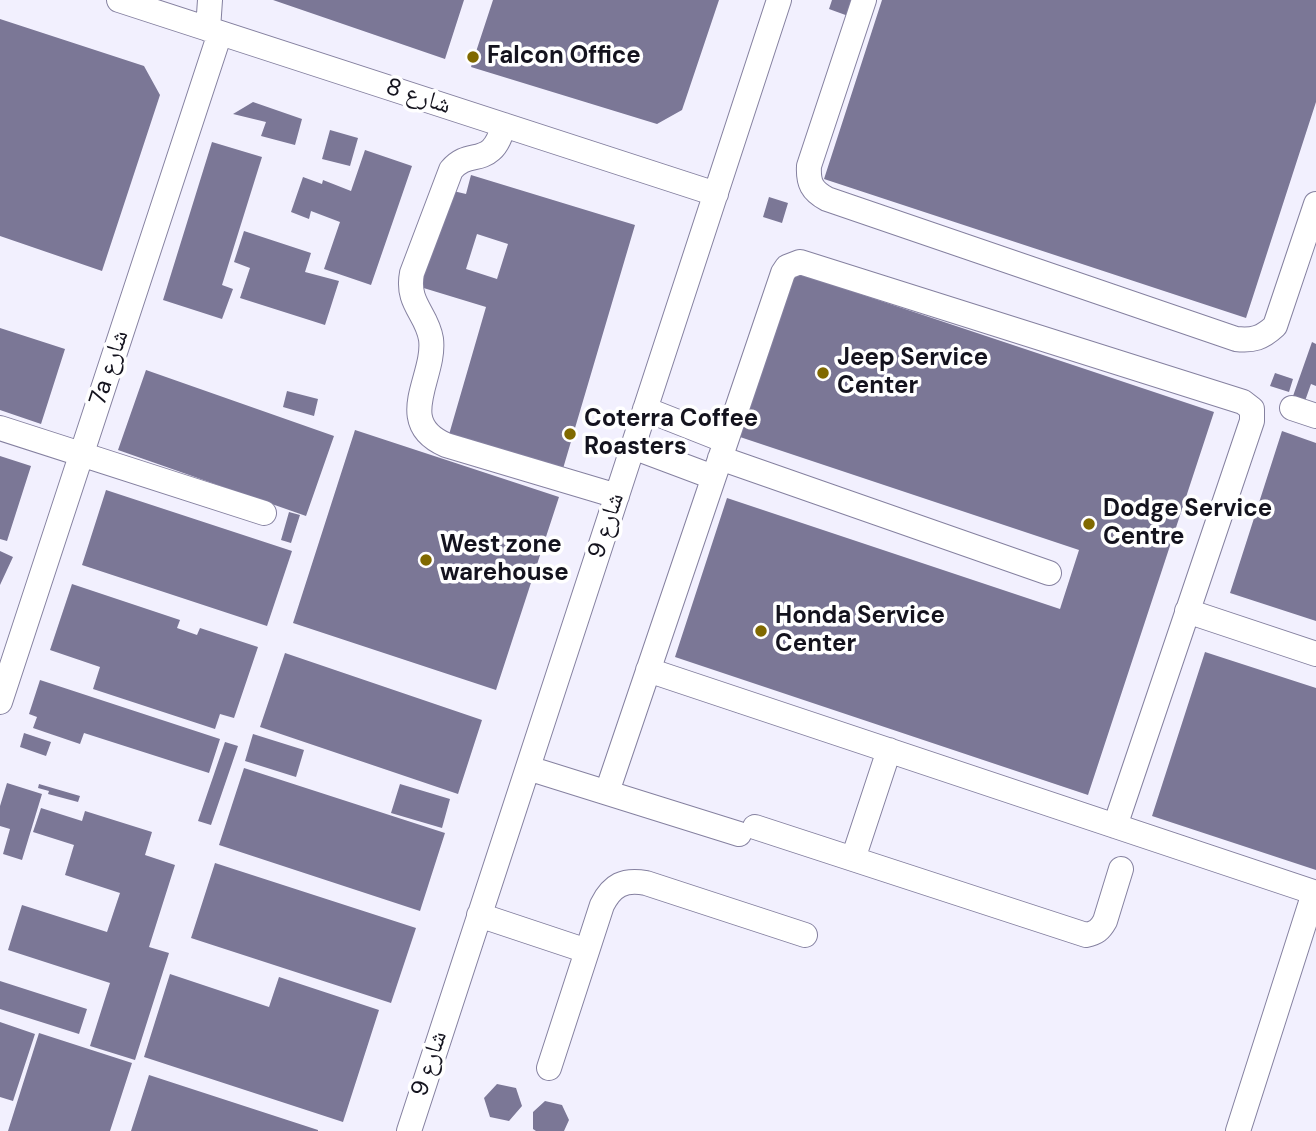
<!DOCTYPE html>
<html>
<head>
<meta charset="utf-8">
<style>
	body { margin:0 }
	canvas { display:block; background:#f2f0fe }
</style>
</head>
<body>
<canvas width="1316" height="1131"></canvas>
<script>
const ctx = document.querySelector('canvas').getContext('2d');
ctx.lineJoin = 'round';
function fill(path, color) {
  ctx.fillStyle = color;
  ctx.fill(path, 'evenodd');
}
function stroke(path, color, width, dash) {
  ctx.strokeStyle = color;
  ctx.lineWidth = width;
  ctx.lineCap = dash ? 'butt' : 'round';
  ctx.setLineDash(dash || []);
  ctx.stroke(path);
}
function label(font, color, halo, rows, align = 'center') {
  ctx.font = font + ' "DM Sans","Noto Naskh Arabic",sans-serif';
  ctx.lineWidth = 7;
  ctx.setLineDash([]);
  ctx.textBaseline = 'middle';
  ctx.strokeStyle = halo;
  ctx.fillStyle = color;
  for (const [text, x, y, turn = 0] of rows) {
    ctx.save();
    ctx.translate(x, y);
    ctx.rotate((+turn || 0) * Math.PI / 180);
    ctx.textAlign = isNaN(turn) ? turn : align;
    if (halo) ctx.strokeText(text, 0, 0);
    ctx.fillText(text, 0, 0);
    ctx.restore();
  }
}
const building = new Path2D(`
	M 273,0 L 464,0 L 445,59 Z
	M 493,0 L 719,0 L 682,110 L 657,124 L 471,67 Z
	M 832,0 L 857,0 L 851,17 L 829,9 Z
	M 882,0 L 1316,0 L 1316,102 L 1246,318 L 824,179 Z
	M 0,19 L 144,66 L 160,95 L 102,271 L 0,236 Z
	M 253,102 L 302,119 L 295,145 L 261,136 L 266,122 L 233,114 Z
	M 330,130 L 358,138 L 350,166 L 322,159 Z
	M 212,142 L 262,157 L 222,285 L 233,289 L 222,319 L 163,300 Z
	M 365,150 L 412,166 L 371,285 L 324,269 L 340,222 L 311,211 L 309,219 L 291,212 L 303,177 L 322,184 L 323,180 L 351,191 Z
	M 471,175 L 635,225 L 562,472 L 448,438 L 486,307 L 417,286 L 449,190 L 466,194 ZM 477,234 L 508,244 L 497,279 L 466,269 Z
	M 769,197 L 788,203 L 782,223 L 763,217 Z
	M 244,231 L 311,253 L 305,272 L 339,281 L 325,325 L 240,298 L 250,268 L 234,262 Z
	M 794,272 L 1214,412 L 1088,795 L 675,657 L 727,498 L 1060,609 L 1079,550 L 740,437 Z
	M 0,328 L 65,349 L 41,424 L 0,410 Z
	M 1312,342 L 1316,344 L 1316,386 L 1311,384 L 1305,401 L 1293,396 Z
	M 146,370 L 334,436 L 306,516 L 118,450 Z
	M 1275,373 L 1293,379 L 1289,392 L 1270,386 Z
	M 287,391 L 318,399 L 314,416 L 283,407 Z
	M 355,430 L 559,497 L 496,690 L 293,623 Z
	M 1282,431 L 1316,443 L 1316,621 L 1230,593 Z
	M 0,456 L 31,466 L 7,541 L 0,539 Z
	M 106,490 L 292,551 L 267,626 L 82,565 Z
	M 289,512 L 300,515 L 291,543 L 281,540 Z
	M 0,551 L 13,557 L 0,585 Z
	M 72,584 L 180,620 L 177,628 L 197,635 L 200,628 L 258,647 L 234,718 L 220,714 L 215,729 L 93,689 L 100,667 L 50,650 Z
	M 1205,652 L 1316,688 L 1316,870 L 1152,816 Z
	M 285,653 L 482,720 L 458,794 L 260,727 Z
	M 40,680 L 220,739 L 209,773 L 84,733 L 80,744 L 33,728 L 37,717 L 29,714 Z
	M 24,733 L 51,742 L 46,756 L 20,747 Z
	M 253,734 L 304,750 L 296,777 L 245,761 Z
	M 225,742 L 238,746 L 211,825 L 198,821 Z
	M 244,768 L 445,833 L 420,911 L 219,845 Z
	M 7,783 L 42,794 L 22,860 L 3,854 L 10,829 L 0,826 L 0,806 Z
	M 39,784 L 80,796 L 78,802 L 48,794 L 49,791 L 38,788 Z
	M 400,784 L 450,799 L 442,828 L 391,813 Z
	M 41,808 L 82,821 L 85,811 L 152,832 L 145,855 L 175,865 L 149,947 L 169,953 L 135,1060 L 90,1046 L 110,983 L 8,950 L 22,905 L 107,932 L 120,893 L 65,875 L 74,845 L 33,832 Z
	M 215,863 L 416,928 L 391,1003 L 191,938 Z
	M 170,974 L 269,1007 L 279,977 L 379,1010 L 343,1122 L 144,1057 Z
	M 0,981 L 87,1009 L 79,1034 L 0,1009 Z
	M 0,1022 L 35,1034 L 13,1101 L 0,1097 Z
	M 39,1033 L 132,1063 L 110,1131 L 8,1131 Z
	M 149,1075 L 318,1130 L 318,1131 L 131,1131 Z
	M 497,1084 L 516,1088 L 522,1106 L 509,1121 L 490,1117 L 484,1098 Z
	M 545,1101 L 562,1105 L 569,1120 L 564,1131 L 536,1131 L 533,1129 L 533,1112 Z`);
const minor = new Path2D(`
	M 119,0 L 716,194
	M 864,0 L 809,166 C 808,183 812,191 827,199 L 1236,339 C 1253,341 1262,338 1275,326 L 1316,204
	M 208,29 L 210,0
	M 504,125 C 501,134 498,144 491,150 C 479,161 465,153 451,170 L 412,273 C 406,304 427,313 431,339 C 436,377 393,422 446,445 L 617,496
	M 1292,408 L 1316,416
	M 645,409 L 726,441
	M 0,428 L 264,513
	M 633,447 L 713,477
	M 720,458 L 1049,573
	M 1187,611 L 1316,654
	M 648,670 L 1316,893
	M 0,702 L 220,33
	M 528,768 L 739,834
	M 607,792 L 783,273 L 787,267 L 800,262 L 1243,402 L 1252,409 L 1252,421 L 1115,826
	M 755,827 L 1086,935 C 1096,933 1100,930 1105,921 L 1121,869
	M 853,859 L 889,750
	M 479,915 L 587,951
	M 549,1068 L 602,905 C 612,885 624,879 646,883 L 805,935
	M 409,1131 L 779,0
	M 1238,1131 L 1314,893`);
const markers = [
	[473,57,7,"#806900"],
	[823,373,7,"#806900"],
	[570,434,7,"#806900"],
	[1089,524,7,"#806900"],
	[426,560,7,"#806900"],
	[761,631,7,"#806900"]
];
const poiNames = [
	["Falcon Office",487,57],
	["Jeep Service",837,359],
	["Center",837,387],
	["Coterra Coffee",584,420],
	["Roasters",584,448],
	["Dodge Service",1103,510],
	["Centre",1103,538],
	["West zone",440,546],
	["warehouse",440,574],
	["Honda Service",775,617],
	["Center",775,645]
];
const streetNames = [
	["شارع 8",418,97,18],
	["7a شارع",110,368,-72],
	["شارع 9",607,526,-72],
	["شارع 9",430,1064,-72]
];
fill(building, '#7b7796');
stroke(minor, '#8581a0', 26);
stroke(minor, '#fff', 24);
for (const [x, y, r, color] of markers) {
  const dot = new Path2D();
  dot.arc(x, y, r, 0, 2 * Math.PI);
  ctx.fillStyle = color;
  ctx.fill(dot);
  stroke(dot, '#fff', 2.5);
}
label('bold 24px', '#14131e', '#fff', poiNames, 'left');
label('24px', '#14131e', '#fff', streetNames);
</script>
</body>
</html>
